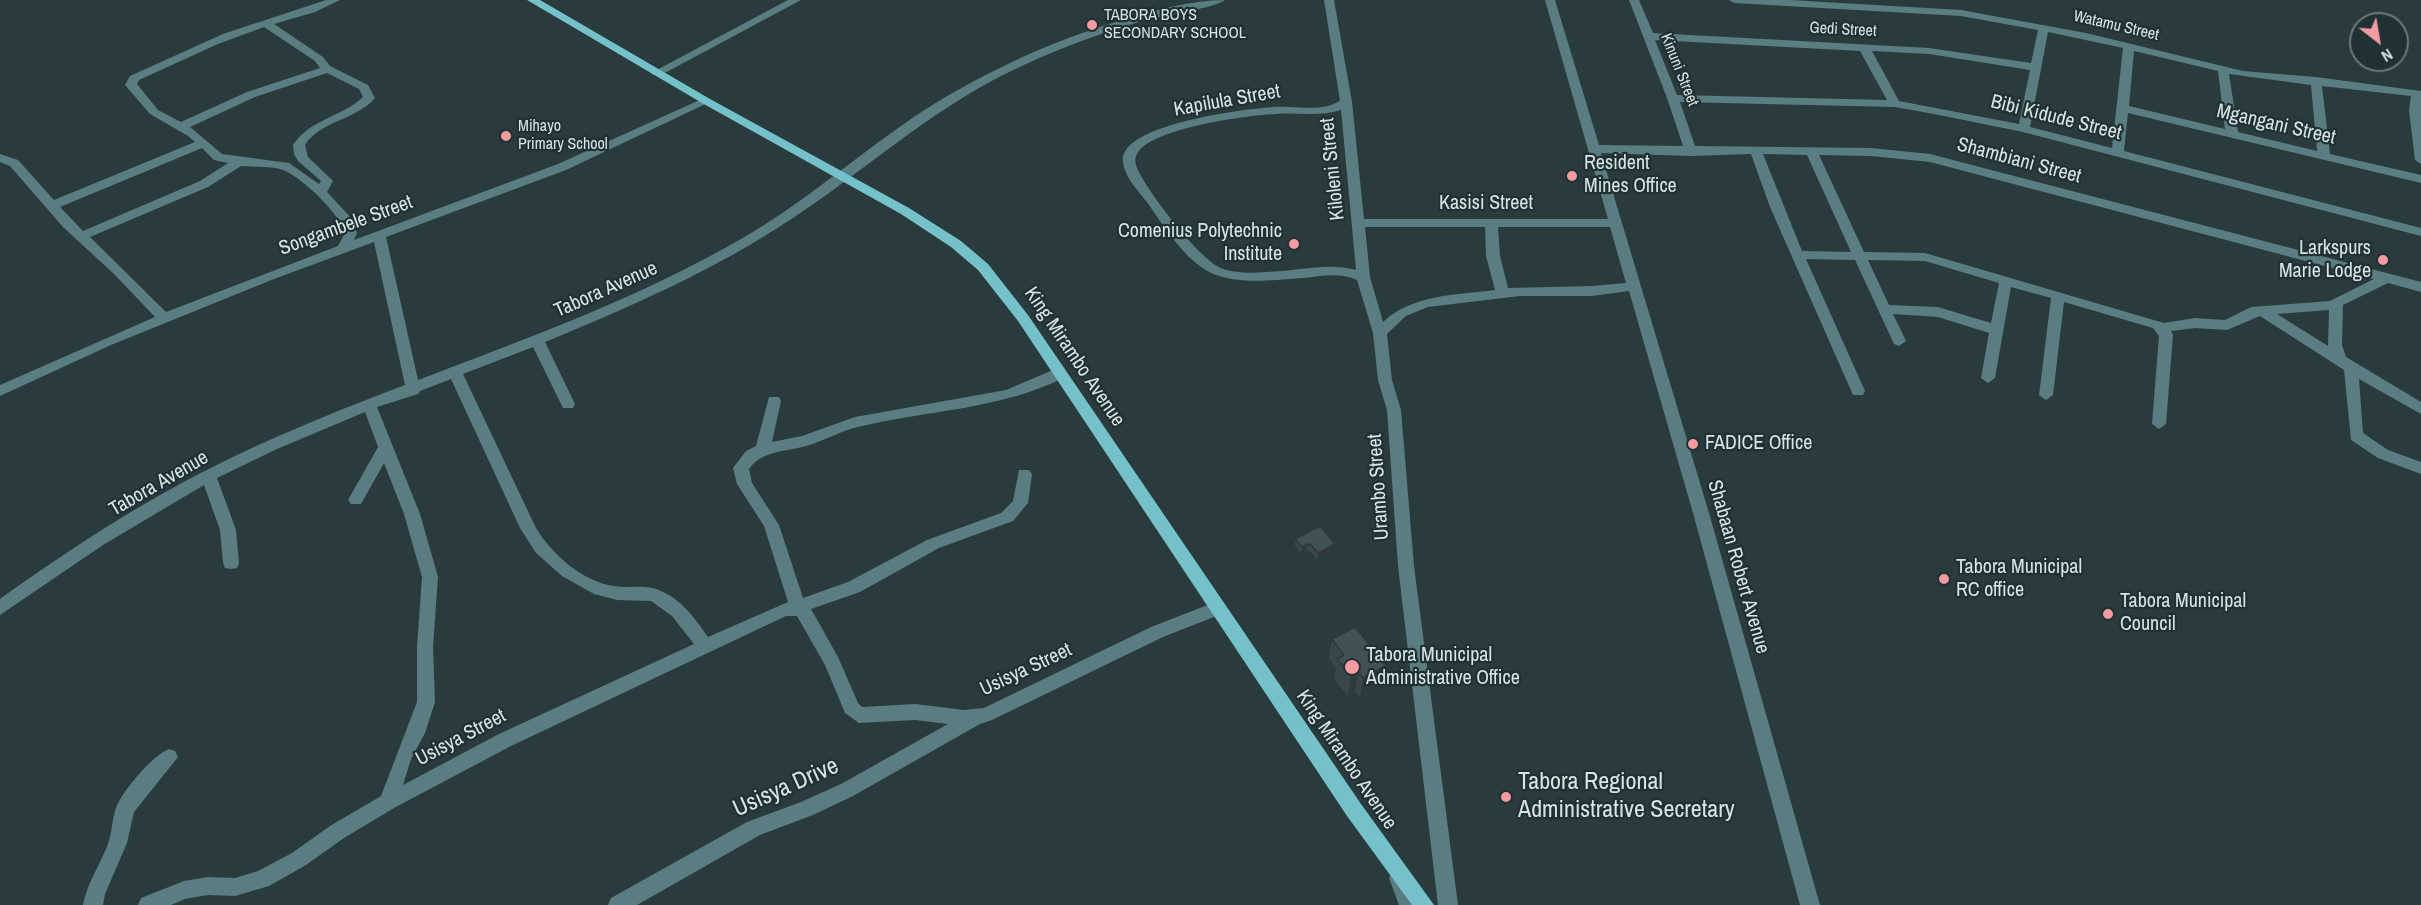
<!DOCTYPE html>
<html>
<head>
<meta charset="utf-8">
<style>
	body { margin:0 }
	#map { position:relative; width:2421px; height:905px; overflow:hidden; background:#2a3b3d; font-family:"Archivo Narrow",sans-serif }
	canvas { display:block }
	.north { position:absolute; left:2349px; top:12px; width:60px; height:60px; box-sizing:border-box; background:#203133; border:2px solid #6a787a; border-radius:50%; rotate:149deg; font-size:16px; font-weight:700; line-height:24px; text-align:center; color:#d8e3e4 }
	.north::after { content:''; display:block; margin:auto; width:21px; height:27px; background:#f49aa1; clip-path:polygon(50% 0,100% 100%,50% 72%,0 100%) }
</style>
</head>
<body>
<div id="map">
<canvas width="2421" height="905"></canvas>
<div class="north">N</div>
</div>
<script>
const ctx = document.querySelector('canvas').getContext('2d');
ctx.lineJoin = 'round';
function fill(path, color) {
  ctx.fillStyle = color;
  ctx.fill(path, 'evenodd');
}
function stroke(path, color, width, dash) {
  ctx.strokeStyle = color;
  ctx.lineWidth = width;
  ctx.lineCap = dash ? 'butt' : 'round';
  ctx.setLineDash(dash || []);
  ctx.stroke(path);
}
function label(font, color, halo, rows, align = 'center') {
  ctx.font = font + ' "Archivo Narrow",sans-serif';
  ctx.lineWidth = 4.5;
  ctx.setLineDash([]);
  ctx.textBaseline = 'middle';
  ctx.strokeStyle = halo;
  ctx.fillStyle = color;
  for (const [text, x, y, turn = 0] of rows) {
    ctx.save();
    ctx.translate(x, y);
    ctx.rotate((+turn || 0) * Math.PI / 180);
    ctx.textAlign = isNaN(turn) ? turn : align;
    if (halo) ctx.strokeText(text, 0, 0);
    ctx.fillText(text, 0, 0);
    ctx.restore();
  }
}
const minor = new Path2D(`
	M 326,0 L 340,0 L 315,12 L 274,24 L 323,57 L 330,66 L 368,85 L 375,98 C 357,120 321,120 305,145 L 308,157 L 333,181 L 327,192 L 353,220 L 357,233 L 354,240 L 558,164 L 702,99 L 706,98 L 712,101 L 566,170 L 386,237 L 418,380 C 528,338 639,298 741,239 C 802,204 854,158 911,119 C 975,76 1046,43 1119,21 C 1154,11 1189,0 1225,0 C 1215,8 1160,16 1142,21 C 1094,35 1047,53 1003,75 C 926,114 864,171 793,218 C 715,270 630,307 545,342 L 575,404 L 573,408 L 563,408 L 533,347 L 463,374 L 535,526 C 550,553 583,582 614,586 C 631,589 647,583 663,592 C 683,601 696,620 708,637 L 788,602 L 764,526 L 737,484 L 733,468 L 746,451 L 756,446 L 769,397 L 779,397 L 781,401 L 772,442 L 802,436 L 855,417 L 1006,390 L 1053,370 L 1063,370 L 1065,374 L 1063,378 C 999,410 927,410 858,427 C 840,431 824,441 806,446 C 785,452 763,450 749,469 L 752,483 L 779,525 L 803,598 L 848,582 L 927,540 L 1001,513 L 1013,501 L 1019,470 L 1029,470 L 1032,474 L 1028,503 L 1013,521 L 939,548 L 860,592 L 811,609 L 838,657 L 858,703 L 862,707 L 915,704 L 964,710 L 984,708 L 1151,627 L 1218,601 L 1224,603 L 1226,608 L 1224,613 L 1163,637 L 992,720 L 980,724 L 853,796 L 813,815 L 760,835 L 637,905 L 608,905 L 611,898 L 747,822 L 801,802 L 841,784 L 948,724 L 915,720 L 859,723 L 845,713 L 825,665 L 797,616 L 786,616 L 511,746 L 394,808 L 344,838 L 306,865 L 269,886 L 235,896 L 208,895 L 185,899 L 171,905 L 138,905 L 141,898 L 184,881 L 208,877 L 235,878 L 258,871 L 292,853 L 330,826 L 381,796 L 417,702 L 417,647 L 422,577 L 404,514 L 384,463 L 361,504 L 351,504 L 348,500 L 378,447 L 365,412 L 277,449 L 217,478 L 236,530 L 239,563 L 237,568 L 231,569 L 225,568 L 223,563 L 220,530 L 204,485 L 103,545 L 0,615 L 0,599 C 74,546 151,496 233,457 C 289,430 347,407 405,385 L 374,242 L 274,279 L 111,345 L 0,396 L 0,385 L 155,317 L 115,275 L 63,227 L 10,166 L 0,162 L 0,154 L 18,160 L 54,200 L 195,142 L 188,136 L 150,114 L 125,85 L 130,76 L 223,34 ZM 264,27 L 315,61 L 320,68 L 247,92 L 181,122 L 158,110 L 137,84 L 139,80 L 218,44 ZM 327,73 L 359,89 L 363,97 C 342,117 310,119 293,145 L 294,154 L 298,161 L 321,181 L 319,184 L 289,163 L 222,154 L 190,127 L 255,97 ZM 202,148 L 214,160 L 228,163 L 200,181 L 83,231 L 60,207 ZM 241,166 C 254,167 272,166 283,170 C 303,178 339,213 345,233 L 338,246 L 166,312 L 90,237 L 208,187 ZM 451,379 L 520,528 L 536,553 L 562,576 L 594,594 L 617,600 L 651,601 L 672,616 L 694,644 L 499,734 L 403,785 L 411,759 L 425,733 L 435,702 L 433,647 L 438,577 L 420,514 L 377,407 L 418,394 L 420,391 Z
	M 788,0 L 801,0 L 661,75 L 653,75 L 651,73 Z
	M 1324,0 L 1334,0 L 1352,102 L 1364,219 L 1608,219 L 1545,0 L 1555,0 L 1599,145 L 1683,146 L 1667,98 L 1629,0 L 1639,0 L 1653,33 L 1929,48 L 2031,63 L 2038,30 L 1961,16 L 1734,3 L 1729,0 L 1790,0 L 1961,10 L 2086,33 L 2243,71 L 2316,77 L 2421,91 L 2421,164 L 2415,160 L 2409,110 L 2411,96 L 2322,86 L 2330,154 L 2421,175 L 2421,183 L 2128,113 L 2124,151 L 2421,228 L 2421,236 L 2023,132 L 1934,114 L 1895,107 L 1680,102 L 1695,146 L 1871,148 L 1930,154 L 2421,282 L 2421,292 L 2388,283 L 2343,305 L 2342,345 L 2346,357 L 2421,402 L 2421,414 L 2359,379 L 2363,433 L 2388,450 L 2421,462 L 2421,474 L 2378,458 L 2351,440 L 2344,370 L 2260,316 L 2227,330 L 2195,328 L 2171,331 L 2173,335 L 2166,424 L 2159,429 L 2152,424 L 2159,336 L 2153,328 L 2064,302 L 2053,395 L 2046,400 L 2039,395 L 2051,298 L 2011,287 L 1995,378 L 1988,383 L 1981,378 L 1989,333 L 1938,317 L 1893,314 L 1906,341 L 1899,346 L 1894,344 L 1855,260 L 1806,259 L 1865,391 L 1863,395 L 1853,395 L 1770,207 L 1751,154 L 1691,156 L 1601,153 L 1709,513 L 1820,905 L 1800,905 L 1693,513 L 1629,291 L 1592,296 L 1520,296 L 1428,307 L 1406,316 L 1387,334 L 1392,380 L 1401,410 L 1414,566 L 1458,905 L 1438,905 L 1398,566 L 1387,410 L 1378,380 L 1373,333 L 1357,280 C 1340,272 1321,276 1303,278 C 1212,286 1200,280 1149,205 C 1140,192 1125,179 1123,162 C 1118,124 1246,109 1273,107 C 1295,105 1320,113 1340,101 ZM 2048,32 L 2123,48 L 2112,148 L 2030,127 ZM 1655,40 L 1860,51 L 1887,100 L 1677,95 ZM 1872,51 L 1929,54 L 2030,70 L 2019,124 L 1899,101 ZM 2134,51 L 2218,71 L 2225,129 L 2129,106 ZM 2229,74 L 2311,85 L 2317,151 L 2238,132 ZM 1341,110 L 1356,270 C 1332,263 1306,269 1282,271 C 1263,272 1241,275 1223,269 C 1200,261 1147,191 1137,168 C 1135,162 1134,157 1139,151 C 1156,128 1247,115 1276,114 C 1298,112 1319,117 1341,110 ZM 1763,154 L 1807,155 L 1851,252 L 1802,251 ZM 1819,155 L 1871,156 L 1930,162 L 2374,279 L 2330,301 L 2251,307 L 2225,320 L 2195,318 L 2164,323 L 1925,253 L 1864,252 ZM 1365,227 L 1485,227 L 1486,256 L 1495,290 C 1456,295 1413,294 1383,322 L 1370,277 ZM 1498,227 L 1610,227 L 1626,283 L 1592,286 L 1508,288 L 1500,256 ZM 1868,260 L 1925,261 L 1999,283 L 1991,323 L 1938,307 L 1889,305 ZM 2329,310 L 2328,346 L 2277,314 Z
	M 169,749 L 175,751 L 178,757 L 134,812 L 127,843 L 105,894 L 103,905 L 83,905 C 87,883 100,865 108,844 C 112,833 112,819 116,808 C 122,791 153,755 169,749 Z
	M 1399,869 L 1406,872 L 1419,905 L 1399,905 L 1389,878 L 1392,872 Z`);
const major = new Path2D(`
	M 527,0 L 540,0 L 710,99 L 909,208 L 961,241 L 988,264 L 1028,315 L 1361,804 L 1434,905 L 1412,905 L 1347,816 L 1018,321 L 978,270 L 951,247 L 901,214 L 702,103 Z`);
const wall = new Path2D(`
	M 1295,539 L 1335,544 L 1334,551 L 1317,560 L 1311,552 L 1306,551 L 1301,554 L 1295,546 Z
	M 1332,639 L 1386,665 L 1383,685 L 1360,698 L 1355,692 L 1348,696 L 1334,679 L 1336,668 L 1329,659 Z`);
const shadedWall = new Path2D(`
	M 1307,544 L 1306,551 L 1301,554 L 1302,547 Z
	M 1335,544 L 1334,551 L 1317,560 L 1318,553 Z
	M 1386,665 L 1383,685 L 1360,698 L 1363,678 Z
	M 1358,672 L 1355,692 L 1348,696 L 1351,676 Z`);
const building = new Path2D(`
	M 1320,526 L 1335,544 L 1318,553 L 1311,545 L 1307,544 L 1302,547 L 1295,539 Z
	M 1355,627 L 1386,665 L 1363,678 L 1358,672 L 1351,676 L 1337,659 L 1344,655 L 1332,639 Z`);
const markers = [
	[1092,25,6,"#f49aa1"],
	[506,136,6,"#f49aa1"],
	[1572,176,6,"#f49aa1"],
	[1294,244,6,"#f49aa1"],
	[2383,260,6,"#f49aa1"],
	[1693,444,6,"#f49aa1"],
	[1944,579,6,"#f49aa1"],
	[2108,614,6,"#f49aa1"],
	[1352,667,8,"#f49aa1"],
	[1506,797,6,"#f49aa1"]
];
const farPoinames = [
	["TABORA BOYS",1104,16],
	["SECONDARY SCHOOL",1104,34],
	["Mihayo",518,127],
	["Primary School",518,145]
];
const farStreetnames = [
	["Watamu Street",2116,26,13],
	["Gedi Street",1843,30,3],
	["Kinuni Street",1679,70,68]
];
const streetNames = [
	["Kapilula Street",1227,101,-10],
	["Bibi Kidude Street",2056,118,14],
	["Mgangani Street",2276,125,13],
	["Shambiani Street",2019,161,15],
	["Kiloleni Street",1333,169,-96],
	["Kasisi Street",1486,204],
	["Songambele Street",346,226,-20],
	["Tabora Avenue",606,290,-24],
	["King Mirambo Avenue",1074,357,56],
	["Tabora Avenue",159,484,-30],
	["Urambo Street",1379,487,-94],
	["Shabaan Robert Avenue",1738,567,74],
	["Usisya Street",1026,670,-25],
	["Usisya Street",461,738,-28],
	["King Mirambo Avenue",1346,760,56]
];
const poiNames = [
	["Resident",1584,164],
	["Mines Office",1584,187],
	["Comenius Polytechnic",1282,232,"right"],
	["Institute",1282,255,"right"],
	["Larkspurs",2371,249,"right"],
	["Marie Lodge",2371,272,"right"],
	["FADICE Office",1705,444],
	["Tabora Municipal",1956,568],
	["RC office",1956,591],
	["Tabora Municipal",2120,602],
	["Council",2120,625],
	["Tabora Municipal",1366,656],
	["Administrative Office",1366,679]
];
const nearPoinames = [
	["Tabora Regional",1518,783],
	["Administrative Secretary",1518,811]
];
const nearStreetnames = [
	["Usisya Drive",786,788,-24]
];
fill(minor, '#597d81');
fill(major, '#74c1ca');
fill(wall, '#384749');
fill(shadedWall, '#2e393c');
fill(building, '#415255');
stroke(building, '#2e393c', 1.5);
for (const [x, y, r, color] of markers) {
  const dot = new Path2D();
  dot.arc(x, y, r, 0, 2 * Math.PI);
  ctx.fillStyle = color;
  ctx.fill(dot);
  stroke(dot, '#203133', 2);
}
label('16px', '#d8e3e4', '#203133', farPoinames, 'left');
label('16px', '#d8e3e4', '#203133', farStreetnames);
label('20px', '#d8e3e4', '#203133', streetNames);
label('20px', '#d8e3e4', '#203133', poiNames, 'left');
label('24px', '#d8e3e4', '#203133', nearPoinames, 'left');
label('24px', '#d8e3e4', '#203133', nearStreetnames);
</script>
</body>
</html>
